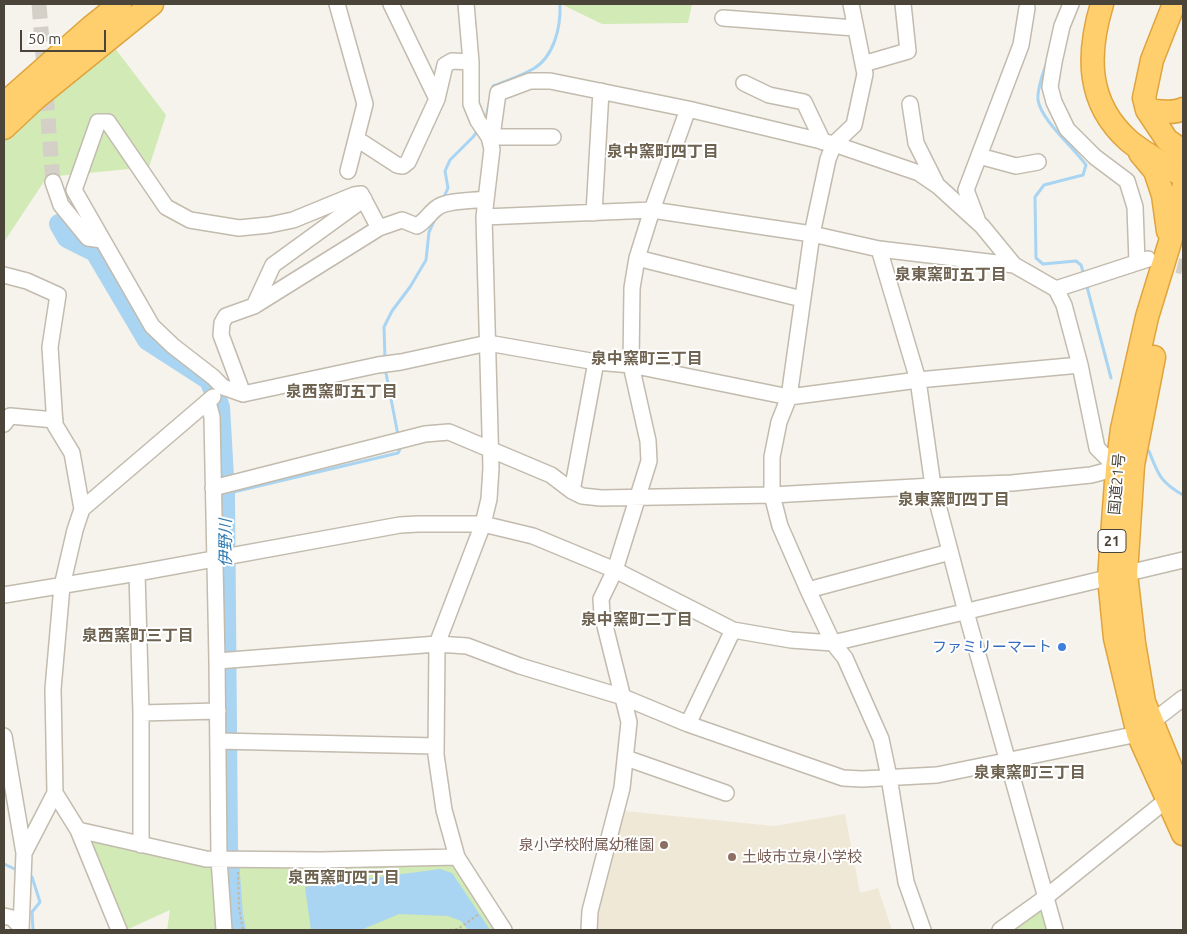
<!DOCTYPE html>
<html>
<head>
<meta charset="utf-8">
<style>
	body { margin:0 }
	#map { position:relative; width:1187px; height:934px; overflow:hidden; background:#f6f3ec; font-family:Ubuntu,sans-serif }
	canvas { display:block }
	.frame { position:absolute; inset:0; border:5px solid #4b4439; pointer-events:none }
	.scale { position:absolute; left:20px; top:30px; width:86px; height:22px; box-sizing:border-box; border:2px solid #4b4439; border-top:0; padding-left:6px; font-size:15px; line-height:18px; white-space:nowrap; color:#4b4439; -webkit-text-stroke:4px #fff; paint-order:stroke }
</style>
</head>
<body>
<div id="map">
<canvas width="1187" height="934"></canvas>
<div class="frame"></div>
<div class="scale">50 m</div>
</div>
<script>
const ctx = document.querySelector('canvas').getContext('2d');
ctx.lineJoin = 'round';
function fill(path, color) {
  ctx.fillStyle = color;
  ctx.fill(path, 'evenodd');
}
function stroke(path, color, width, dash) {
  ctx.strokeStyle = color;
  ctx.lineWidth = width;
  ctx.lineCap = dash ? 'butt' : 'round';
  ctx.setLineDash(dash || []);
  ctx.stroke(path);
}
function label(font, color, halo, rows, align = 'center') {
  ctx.font = font + ' Ubuntu,"Noto Sans JP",sans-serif';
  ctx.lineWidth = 4;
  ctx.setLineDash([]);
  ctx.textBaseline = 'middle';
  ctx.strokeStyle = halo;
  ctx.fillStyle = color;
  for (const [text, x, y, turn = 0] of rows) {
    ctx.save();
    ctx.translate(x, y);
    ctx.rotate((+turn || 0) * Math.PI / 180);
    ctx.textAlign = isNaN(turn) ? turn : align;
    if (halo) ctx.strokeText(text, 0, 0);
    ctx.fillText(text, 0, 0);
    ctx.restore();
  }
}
const education = new Path2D(`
	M 624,811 L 774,826 L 845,814 L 860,893 L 878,888 L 892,930 L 596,930 L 595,915 Z`);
const green = new Path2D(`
	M 561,4 L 692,4 L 688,23 L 602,24 Z
	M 114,47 L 166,115 L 149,167 L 47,177 L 4,242 L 4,135 Z
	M 94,839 L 209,864 L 439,861 L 455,865 L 498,930 L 167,930 L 170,910 L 126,930 L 87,845 Z
	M 1039,908 L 1046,911 L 1051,930 L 1011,930 Z`);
const water = new Path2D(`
	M 440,869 L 452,873 L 490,930 L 468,930 L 461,921 L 448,916 L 399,914 L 361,930 L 311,930 L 305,887 Z`);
const stream = new Path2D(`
	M 1047,62 C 1043,73 1037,88 1038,100 C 1041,120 1074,148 1086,165 L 1083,175 L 1044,185 L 1035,197 L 1036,258 L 1043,264 L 1076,261 L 1081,265 L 1084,275
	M 492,91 L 493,86 C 506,81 521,76 533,69 C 554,57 561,27 560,4
	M 483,121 L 486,118 L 489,104
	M 443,199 L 448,188 L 445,171 L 450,160 L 473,137 L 479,129
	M 1086,283 L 1111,378
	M 385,359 L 384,327 L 392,311 L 410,287 L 426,260 L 429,232 L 435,219
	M 385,368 L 398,435
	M 1149,451 C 1158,474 1160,482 1183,495
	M 225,494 L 398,453 L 400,449 L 399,444
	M 4,864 L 19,871
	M 27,875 L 32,877 L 40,902 L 32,912 L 33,930`);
const river = new Path2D(`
	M 59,224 L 67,238 L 95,252 L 147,340 L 209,380 L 220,407 L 225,494 L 228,847 L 233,916 L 236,930`);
const minorTunnel = new Path2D(`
	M 39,4 L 53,182
	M 1155,260 L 1183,267`);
const path = new Path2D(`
	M 238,872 L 239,908 L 243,930
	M 450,930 L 458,929 L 479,914`);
const minor = new Path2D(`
	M 337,4 L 365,104 L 348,171
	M 391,4 L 437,99
	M 466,4 L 471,62 L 471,104 L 478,121 L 489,137 L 492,149 L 484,217 L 491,468 L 489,499 L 483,524 L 437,644 L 436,755 L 444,810 L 457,857 L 504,930
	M 851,4 L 865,74 L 854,125 L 834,144 L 828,159 L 812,234 L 789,397 L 779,422 L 772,457 L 772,495 L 780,526 L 808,590 L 833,643 L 845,658 L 881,739 L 889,777 L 906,882 L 923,930
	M 1071,4 L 1062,26 L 1054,62 L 1050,87 L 1054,102 L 1067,129 L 1095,157 L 1127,181 L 1135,207 L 1137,262
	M 723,18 L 855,28
	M 863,64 L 908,51 L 903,4
	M 744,83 L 769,95 L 804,102 L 823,142
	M 910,104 L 916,143 L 937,185
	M 489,137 L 493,129 L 498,93 L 530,81 L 550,81 L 688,109 L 834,144 L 919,173 L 938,186 L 982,226 L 1014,265
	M 489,137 L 553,137
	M 357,139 L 397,165 L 403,166 L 408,162 L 437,99 L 445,65 L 452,61 L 471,62
	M 979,156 L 1016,166 L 1038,162
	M 53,182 L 61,205 L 88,238 L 102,240
	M 594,213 L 601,91
	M 977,219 L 966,190 L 1021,45 L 1027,8
	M 379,228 L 361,194 L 354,195 L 293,220 L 269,225 L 239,228 L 190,220 L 166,207 L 108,122 L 98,122 L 74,190 L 152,326 L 173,346 L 213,377 L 223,387 L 243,394 L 378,365 L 401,362 L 488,343 L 596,362 L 631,365 L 789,397 L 918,380 L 1080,365
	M 879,249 L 918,380 L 933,486 L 966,612 L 1055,930
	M 637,258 L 802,299
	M 4,275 L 27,281 L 58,295 L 50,347 L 55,425 L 72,453 L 82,509 L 75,530 L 62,586 L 53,689 L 55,793 L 24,853
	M 1056,289 L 1148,259
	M 254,306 L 273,265 L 364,199
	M 243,394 L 221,335 L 222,323 L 226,316 L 254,306 L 379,228 L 402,220 L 417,226 C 426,221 430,212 438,207 C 448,200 474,201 486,199
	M 208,402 L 212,417 L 217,661 L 219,859 L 224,930
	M 4,424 L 10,416 L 55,420
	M 213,488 L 425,434 L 449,432 L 551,475 L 572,491 L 582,496 L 601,498 L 772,495 L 933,486 L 1012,483 L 1091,475 L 1117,468 L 1097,448 L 1080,365 L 1064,305 L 1056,289 L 1014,265 L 879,249 L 812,234 L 652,210 L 484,217
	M 572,491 L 596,362
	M 82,509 L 213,397
	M 137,573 L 141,713 L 141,845
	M 808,590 L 950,552
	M 4,595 L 137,573 L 400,525 L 418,524 L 483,524 L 533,536 L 615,570 L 733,630 L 791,640 L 833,643 L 1183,560
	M 217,661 L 437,644 L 467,646 L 520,666 L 623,697 L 688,724 L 843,778 L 862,779 L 937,775 L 1138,734
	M 141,713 L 218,711
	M 1152,722 L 1183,698
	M 688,724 L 733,630
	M 4,736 L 24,853 L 21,930
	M 218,741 L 436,746
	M 626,758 L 726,793
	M 55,793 L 78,830 L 119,930
	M 78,830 L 206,859 L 320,860 L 457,857
	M 4,916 L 12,918 L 20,926
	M 589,930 L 590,911 L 622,788 L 629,722 L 602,614 L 601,599 L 615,570 L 649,461 L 648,441 L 631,365 L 632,288 L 637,258 L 652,210 L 688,109
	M 1000,930 L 1046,897 L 1174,794`);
const highway = new Path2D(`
	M 1102,4 C 1087,54 1086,102 1128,140 C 1143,153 1166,165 1183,176
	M 1174,4 L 1152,60 L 1144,98 L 1147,110 L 1167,140 L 1183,151
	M 4,104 L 91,27 L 120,4
	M 1147,110 C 1158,111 1173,114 1183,109
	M 4,128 L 36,98 L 152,4
	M 1140,153 L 1155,171 L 1163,195 L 1168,231
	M 1183,188 L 1170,242 L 1147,317 L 1122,429 L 1117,468 L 1109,578 L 1115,638 L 1138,734 L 1183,834
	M 1154,357 L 1133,465 L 1126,574 L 1134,643 L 1144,702 L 1183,797`);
const markers = [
	[1062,647,5,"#3f7fe0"],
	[664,845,5,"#8d6e63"],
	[732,857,5,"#8d6e63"]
];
const shields = [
	[1112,541,28]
];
const shieldNames = [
	["21",1112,541]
];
const streetNames = [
	["国道21号",1117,484,-85]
];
const shopNames = [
	["ファミリーマート",1052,647]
];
const educationNames = [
	["泉小学校附属幼稚園",654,845],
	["土岐市立泉小学校",742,857,"left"]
];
const neighbourhoodNames = [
	["泉中窯町四丁目",663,152],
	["泉東窯町五丁目",951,275],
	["泉中窯町三丁目",647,359],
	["泉西窯町五丁目",342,392],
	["泉東窯町四丁目",954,500],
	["泉中窯町二丁目",637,620],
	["泉西窯町三丁目",138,636],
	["泉東窯町三丁目",1030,773],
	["泉西窯町四丁目",344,878]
];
const waterNames = [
	["伊野川",226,543,-90]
];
fill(education, '#efe8d6');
fill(green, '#d2eab5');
fill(water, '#a9d4f2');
stroke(stream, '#a9d4f2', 3);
stroke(river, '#a9d4f2', 20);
stroke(minorTunnel, '#d4d0c8', 15, [15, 8]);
stroke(minor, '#c2bbae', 18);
stroke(highway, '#e0a43c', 25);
stroke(path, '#c4b79f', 2, [2.5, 2.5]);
stroke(minor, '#fff', 15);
stroke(highway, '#ffcf6e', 22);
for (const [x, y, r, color] of markers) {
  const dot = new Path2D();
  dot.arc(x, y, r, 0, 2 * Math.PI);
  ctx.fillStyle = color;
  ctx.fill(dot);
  stroke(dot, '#fff', 2);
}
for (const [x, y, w] of shields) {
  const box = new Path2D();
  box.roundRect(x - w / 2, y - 11.5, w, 23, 4);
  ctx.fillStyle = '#fff';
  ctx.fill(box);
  stroke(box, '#4b4439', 1);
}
label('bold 14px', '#4b4439', null, shieldNames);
label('15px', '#4b4439', '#fff', streetNames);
label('15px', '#366cbe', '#fff', shopNames, 'right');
label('15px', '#785e54', '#fff', educationNames, 'right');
label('bold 16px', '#6e6250', '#fff', neighbourhoodNames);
label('italic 16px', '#2e7ab2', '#fff', waterNames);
</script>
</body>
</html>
